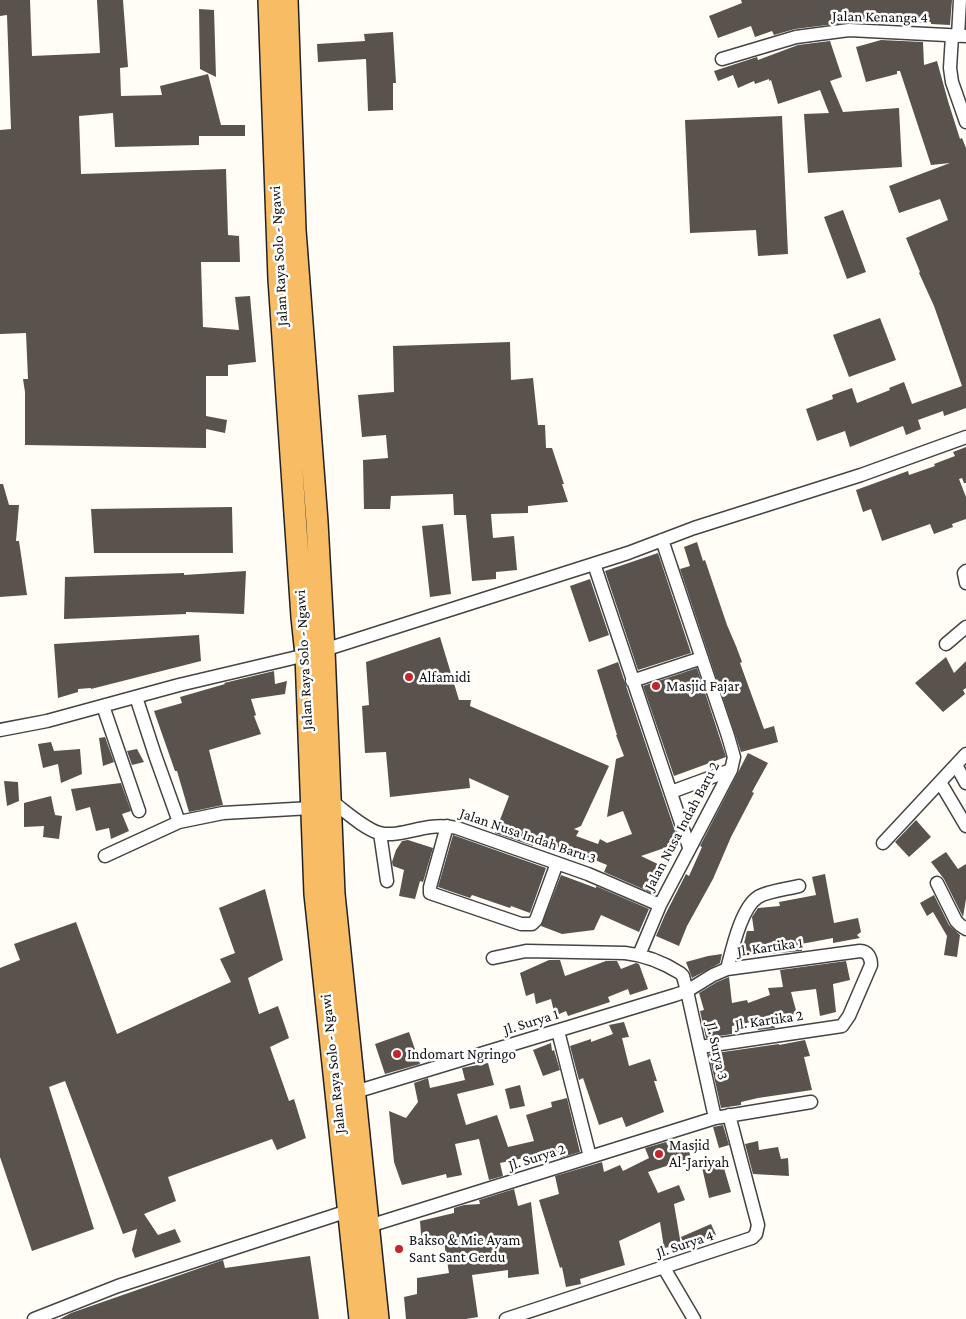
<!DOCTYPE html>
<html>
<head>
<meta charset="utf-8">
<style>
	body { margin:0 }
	canvas { display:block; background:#fffdf5 }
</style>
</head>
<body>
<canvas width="966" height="1319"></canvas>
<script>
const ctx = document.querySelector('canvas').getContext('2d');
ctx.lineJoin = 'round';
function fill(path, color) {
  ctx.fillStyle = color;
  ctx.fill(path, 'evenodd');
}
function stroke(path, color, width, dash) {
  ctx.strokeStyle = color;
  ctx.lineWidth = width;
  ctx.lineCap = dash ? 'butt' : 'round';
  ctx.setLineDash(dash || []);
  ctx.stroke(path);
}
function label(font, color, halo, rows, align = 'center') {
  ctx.font = font + ' "Crimson Pro",serif';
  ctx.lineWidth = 5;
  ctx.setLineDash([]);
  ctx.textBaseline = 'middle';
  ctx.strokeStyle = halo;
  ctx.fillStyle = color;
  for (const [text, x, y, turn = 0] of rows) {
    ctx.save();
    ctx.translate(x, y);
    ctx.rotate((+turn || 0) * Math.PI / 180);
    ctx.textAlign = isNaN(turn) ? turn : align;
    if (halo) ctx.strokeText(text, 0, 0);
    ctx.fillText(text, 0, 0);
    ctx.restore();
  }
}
const building = new Path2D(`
	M 0,0 L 30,0 L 32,56 L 100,53 L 97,0 L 123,0 L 128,67 L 120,68 L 121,96 L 162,95 L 160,86 L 208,74 L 221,125 L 245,125 L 245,136 L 199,136 L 199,145 L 115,147 L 113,113 L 79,116 L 81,174 L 226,169 L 228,235 L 239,236 L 240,262 L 201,262 L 203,327 L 239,330 L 235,297 L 250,296 L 256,362 L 228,365 L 228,376 L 206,376 L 206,416 L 227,420 L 225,433 L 206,429 L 206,448 L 25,445 L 25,392 L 23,379 L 28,379 L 26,333 L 0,334 L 0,130 L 11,129 L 7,15 L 0,16 Z
	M 741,0 L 952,0 L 950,25 L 931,24 L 931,22 L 887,24 L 856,22 L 855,19 L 843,23 L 795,29 L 774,35 L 772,31 L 755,37 L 751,26 L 718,38 L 709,16 L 742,3 Z
	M 199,9 L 214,10 L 216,77 L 200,69 Z
	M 393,32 L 396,83 L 393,83 L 393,110 L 368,111 L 366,59 L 318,62 L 317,44 L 365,41 L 364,34 Z
	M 881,40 L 923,42 L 924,65 L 937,61 L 948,101 L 960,139 L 962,138 L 966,148 L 966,408 L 944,416 L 943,411 L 918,420 L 921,429 L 906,435 L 903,426 L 850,447 L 845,431 L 817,441 L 806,409 L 833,399 L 832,395 L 852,388 L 857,403 L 890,390 L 889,388 L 904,382 L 912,404 L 962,386 L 934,306 L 919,273 L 920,272 L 906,238 L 948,220 L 940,199 L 899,213 L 889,186 L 950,163 L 931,165 L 900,71 L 897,71 L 897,74 L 866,82 L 856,47 Z
	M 830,41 L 842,77 L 830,81 L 843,112 L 899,108 L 902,167 L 808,173 L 804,114 L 829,113 L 820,90 L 778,104 L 771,80 L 769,81 L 769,79 L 755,84 L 754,81 L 738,88 L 733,75 L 718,81 L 714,71 L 757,57 L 758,60 L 798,45 Z
	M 782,116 L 788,254 L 758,256 L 756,230 L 690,233 L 685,120 Z
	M 843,210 L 866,272 L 847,279 L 824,217 Z
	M 880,318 L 896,360 L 849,377 L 833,335 Z
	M 510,342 L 511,380 L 533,378 L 538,425 L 545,425 L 546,448 L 552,448 L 564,484 L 562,484 L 568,502 L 528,506 L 528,513 L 491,514 L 493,538 L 514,536 L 517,570 L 496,572 L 496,579 L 472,581 L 466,515 L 454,515 L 453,494 L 391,496 L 390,509 L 364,509 L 363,460 L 388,458 L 386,435 L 362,437 L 358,395 L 394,392 L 393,346 Z
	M 966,447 L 966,483 L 964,483 L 962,478 L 959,479 L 966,497 L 966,519 L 952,524 L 953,527 L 934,534 L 930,524 L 882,541 L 871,509 L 863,512 L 856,490 L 908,471 L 909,475 L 935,466 L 934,464 L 955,456 L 953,452 Z
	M 0,484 L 3,484 L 9,505 L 19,505 L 16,541 L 19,541 L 27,595 L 0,597 Z
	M 232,507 L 233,553 L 94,553 L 91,509 Z
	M 443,524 L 451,594 L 430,597 L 422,526 Z
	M 697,542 L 703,561 L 705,560 L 727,625 L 736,646 L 742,662 L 740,663 L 764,729 L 774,726 L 778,742 L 741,752 L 680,569 L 690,566 L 684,547 Z
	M 658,553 L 691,653 L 638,670 L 605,571 Z
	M 246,571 L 244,614 L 186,612 L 186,614 L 64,619 L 65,577 L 184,573 L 184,575 Z
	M 590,579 L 609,635 L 589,642 L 570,586 Z
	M 199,635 L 201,661 L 91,689 L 91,688 L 78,689 L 78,692 L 58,698 L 54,644 Z
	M 440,637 L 459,700 L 471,700 L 470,706 L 609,766 L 581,826 L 574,829 L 579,831 L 576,836 L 598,844 L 600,839 L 607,843 L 632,834 L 623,811 L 607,817 L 616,759 L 624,756 L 616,735 L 617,735 L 597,670 L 618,662 L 679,843 L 641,856 L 664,867 L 652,893 L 604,872 L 607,865 L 590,858 L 535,840 L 533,846 L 495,833 L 509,796 L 469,778 L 470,788 L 390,797 L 386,752 L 365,753 L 362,706 L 369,705 L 366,662 Z
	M 946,657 L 954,673 L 966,661 L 966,688 L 963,690 L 965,694 L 943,712 L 915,683 Z
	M 697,668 L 726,757 L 674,776 L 643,686 Z
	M 274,671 L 275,684 L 287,681 L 285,694 L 251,699 L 256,715 L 254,716 L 261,734 L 209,750 L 223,805 L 189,812 L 177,771 L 175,771 L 154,711 L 182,703 L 180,697 L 225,684 L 224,683 Z
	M 105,737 L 114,762 L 103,766 L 99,738 Z
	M 51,742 L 54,751 L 80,749 L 82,774 L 61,783 L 58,764 L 43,768 L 38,744 Z
	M 137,749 L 144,762 L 132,765 L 127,751 Z
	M 748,753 L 768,763 L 752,792 L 754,793 L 731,837 L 713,879 L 687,926 L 679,946 L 656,936 L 665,915 L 686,874 L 689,876 L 702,847 L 700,846 Z
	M 4,781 L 18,782 L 19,801 L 7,806 Z
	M 121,783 L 131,811 L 122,814 L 129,831 L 111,839 L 109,828 L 96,831 L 90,807 L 76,811 L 71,789 Z
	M 51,796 L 55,815 L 62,816 L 59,839 L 43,837 L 44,826 L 24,827 L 24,803 Z
	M 916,820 L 931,837 L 909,857 L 895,842 Z
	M 453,835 L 546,868 L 530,913 L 511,906 L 510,908 L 472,895 L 470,898 L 438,887 Z
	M 408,840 L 433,848 L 423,882 L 420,881 L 415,899 L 399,896 L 404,870 L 393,866 L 392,862 L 396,850 L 402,841 Z
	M 946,852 L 958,869 L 966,864 L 966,899 L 963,917 L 944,879 L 931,862 Z
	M 825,874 L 834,923 L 858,918 L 861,932 L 857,935 L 860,938 L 833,943 L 833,938 L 801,944 L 802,951 L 741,956 L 747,931 L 754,931 L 752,917 L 758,908 L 780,906 L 779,902 L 816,895 L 812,877 Z
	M 561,875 L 596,888 L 596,886 L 649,909 L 639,932 L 601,915 L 594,930 L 562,934 L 541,926 Z
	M 265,889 L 283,960 L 248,978 L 259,1014 L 278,1006 L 289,1038 L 270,1047 L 289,1101 L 294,1099 L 306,1138 L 277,1150 L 272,1139 L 168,1177 L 176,1201 L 144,1214 L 158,1235 L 175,1229 L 181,1242 L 135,1258 L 132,1250 L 137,1229 L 123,1234 L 65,1081 L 49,1087 L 94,1229 L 32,1251 L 0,1157 L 0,968 L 20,960 L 14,944 L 76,922 L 117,1034 L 231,982 L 220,959 L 235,953 L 219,908 Z
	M 934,895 L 949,925 L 960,935 L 957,957 L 944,955 L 947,936 L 933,912 L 927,916 L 920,903 Z
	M 722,954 L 720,963 L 692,978 L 686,962 L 708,956 Z
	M 549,960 L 560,960 L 565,976 L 606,961 L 617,961 L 621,969 L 636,963 L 639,964 L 648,989 L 630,995 L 628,989 L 608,997 L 610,1002 L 568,1016 L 566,1011 L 555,1016 L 551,999 L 536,1004 L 534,993 L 526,996 L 520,973 Z
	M 846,961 L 850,980 L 833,984 L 836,1012 L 820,1016 L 816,989 L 791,992 L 797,1014 L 773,1021 L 775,1028 L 758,1030 L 756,1021 L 732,1026 L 732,1034 L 706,1038 L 700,1011 L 704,1010 L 699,993 L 717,982 L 729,977 L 732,1003 L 747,1000 L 748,1003 L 770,995 L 768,988 L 783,987 L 780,970 Z
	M 624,1022 L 629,1037 L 622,1038 L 629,1066 L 650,1059 L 657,1081 L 654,1081 L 664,1112 L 626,1127 L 622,1117 L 599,1125 L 583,1078 L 579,1080 L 570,1046 L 591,1039 L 591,1042 L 613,1034 L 609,1025 Z
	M 409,1032 L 420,1064 L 385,1074 L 375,1044 Z
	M 805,1040 L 810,1056 L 804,1057 L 812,1090 L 758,1098 L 741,1102 L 741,1105 L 721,1108 L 709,1054 L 779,1044 L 779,1045 Z
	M 551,1043 L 552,1051 L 554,1050 L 560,1070 L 543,1076 L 533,1050 Z
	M 488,1063 L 494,1085 L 457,1094 L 466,1125 L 497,1115 L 508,1147 L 534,1141 L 526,1115 L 552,1107 L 551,1102 L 567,1098 L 580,1152 L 560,1158 L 558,1151 L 500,1163 L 503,1176 L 489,1180 L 479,1139 L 455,1144 L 462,1175 L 447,1178 L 446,1174 L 402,1185 L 394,1162 L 389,1111 L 406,1118 L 418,1102 L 414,1083 L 428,1078 L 430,1088 L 465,1080 L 462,1068 Z
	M 520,1085 L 525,1106 L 510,1109 L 505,1089 Z
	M 723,1125 L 729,1145 L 719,1148 L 713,1127 Z
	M 686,1141 L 691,1158 L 648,1172 L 658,1193 L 679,1185 L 685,1200 L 674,1204 L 681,1245 L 664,1248 L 660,1222 L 619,1241 L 625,1265 L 580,1279 L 581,1284 L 566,1287 L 562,1267 L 560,1268 L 539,1200 L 559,1194 L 555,1176 L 602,1162 L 604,1172 L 620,1165 L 623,1171 L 649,1158 L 645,1148 L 666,1142 L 668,1146 Z
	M 758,1141 L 759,1150 L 778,1147 L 781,1159 L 788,1158 L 789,1176 L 753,1174 L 745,1144 Z
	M 721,1158 L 731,1192 L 709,1198 L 701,1163 Z
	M 514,1189 L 518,1206 L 531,1202 L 539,1274 L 508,1278 L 508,1270 L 472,1275 L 478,1317 L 466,1319 L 406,1319 L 404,1297 L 417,1294 L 417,1278 L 449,1273 L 444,1242 L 422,1246 L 420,1221 L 454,1213 L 454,1208 L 464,1205 L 480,1204 L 479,1200 Z
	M 711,1224 L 716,1235 L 686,1249 L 681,1237 Z
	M 310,1256 L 319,1319 L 60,1319 L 71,1313 L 223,1260 L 225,1268 Z`);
const minor = new Path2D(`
	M 952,36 L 950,68 L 952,82 L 966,122
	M 958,36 L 960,0
	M 722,59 L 796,37 L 849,30 L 966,36
	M 594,564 L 689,847
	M 966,571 L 964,573 L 966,583
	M 946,644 L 966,627
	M 324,650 L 628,553 L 694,528 L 861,475 L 966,437
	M 632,681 L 702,658
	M 136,697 L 155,755 L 179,822
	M 103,706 L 139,811
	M 0,730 L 47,721 L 179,685 L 306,655
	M 956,765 L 966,783
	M 940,782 L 966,826
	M 671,792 L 731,770
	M 330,800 C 344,810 363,828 379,833 C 395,837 414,829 430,827 C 439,826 448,826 457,828 L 588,874 L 660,905
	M 447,826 L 430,887 L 430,893 L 521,924 L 532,924 L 536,920 L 557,863
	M 380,833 L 387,881
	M 883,843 L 966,754
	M 105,856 L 179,822 L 223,813 L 311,808
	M 937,883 L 956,921 L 960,925 L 966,929
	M 639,955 L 660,905 L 731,770 L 734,757 L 728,736 L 662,540
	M 493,958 L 526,951 L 625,953 C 644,955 664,963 680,973 L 683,976 L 687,991 L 715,1118
	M 727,969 C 732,950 741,908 758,897 C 768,891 788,889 799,886
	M 558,1031 L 590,1157
	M 355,1092 L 675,995 L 687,991 L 713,975 L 727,969 L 860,951 C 868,951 871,958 871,965 L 849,1016 L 842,1026 L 700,1047
	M 369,1226 L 715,1118 L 811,1102
	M 664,1268 L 694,1319
	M 34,1319 L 118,1286 L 348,1211
	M 506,1319 L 752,1238 L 756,1234 L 758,1225 L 729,1115`);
const trunk = new Path2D(`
	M 269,0 L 279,279 L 302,617 L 306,655 L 315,894 L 360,1319
	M 287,0 L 295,230 L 317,522 L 324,650 L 334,894 L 378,1319`);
const markers = [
	[409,677,5,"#c4262e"],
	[656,686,5,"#c4262e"],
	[397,1054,5,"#c4262e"],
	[659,1154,5,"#c4262e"],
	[399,1249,5,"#c4262e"]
];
const streetNames = [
	["Jalan Kenanga 4",880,17,1],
	["Jalan Raya Solo - Ngawi",279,256,-93],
	["Jalan Raya Solo - Ngawi",304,660,-93],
	["Jalan Nusa Indah Baru 2",682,826,-62],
	["Jalan Nusa Indah Baru 3",528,836,19],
	["Jl. Kartika 1",770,947,-8],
	["Jl. Kartika 2",769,1020,-8],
	["Jl. Surya 1",531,1022,-17],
	["Jl. Surya 3",717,1051,78],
	["Jalan Raya Solo - Ngawi",333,1064,-96],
	["Jl. Surya 2",537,1157,-17],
	["Jl. Surya 4",685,1244,-18]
];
const poiNames = [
	["Alfamidi",419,677],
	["Masjid Fajar",666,686],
	["Indomart Ngringo",407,1054],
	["Masjid",669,1145],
	["Al-Jariyah",669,1162],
	["Bakso & Mie Ayam",409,1240],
	["Sant Sant Gerdu",409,1257]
];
fill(building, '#5a524d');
stroke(minor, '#444', 15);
stroke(trunk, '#222', 24);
stroke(minor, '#fff', 12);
stroke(trunk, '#f7bc64', 21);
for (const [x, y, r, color] of markers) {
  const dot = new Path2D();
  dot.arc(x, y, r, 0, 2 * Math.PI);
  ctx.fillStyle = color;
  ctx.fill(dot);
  stroke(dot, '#fff', 2);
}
label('15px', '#111', '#fff', streetNames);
label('15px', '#111', '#fff', poiNames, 'left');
</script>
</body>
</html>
